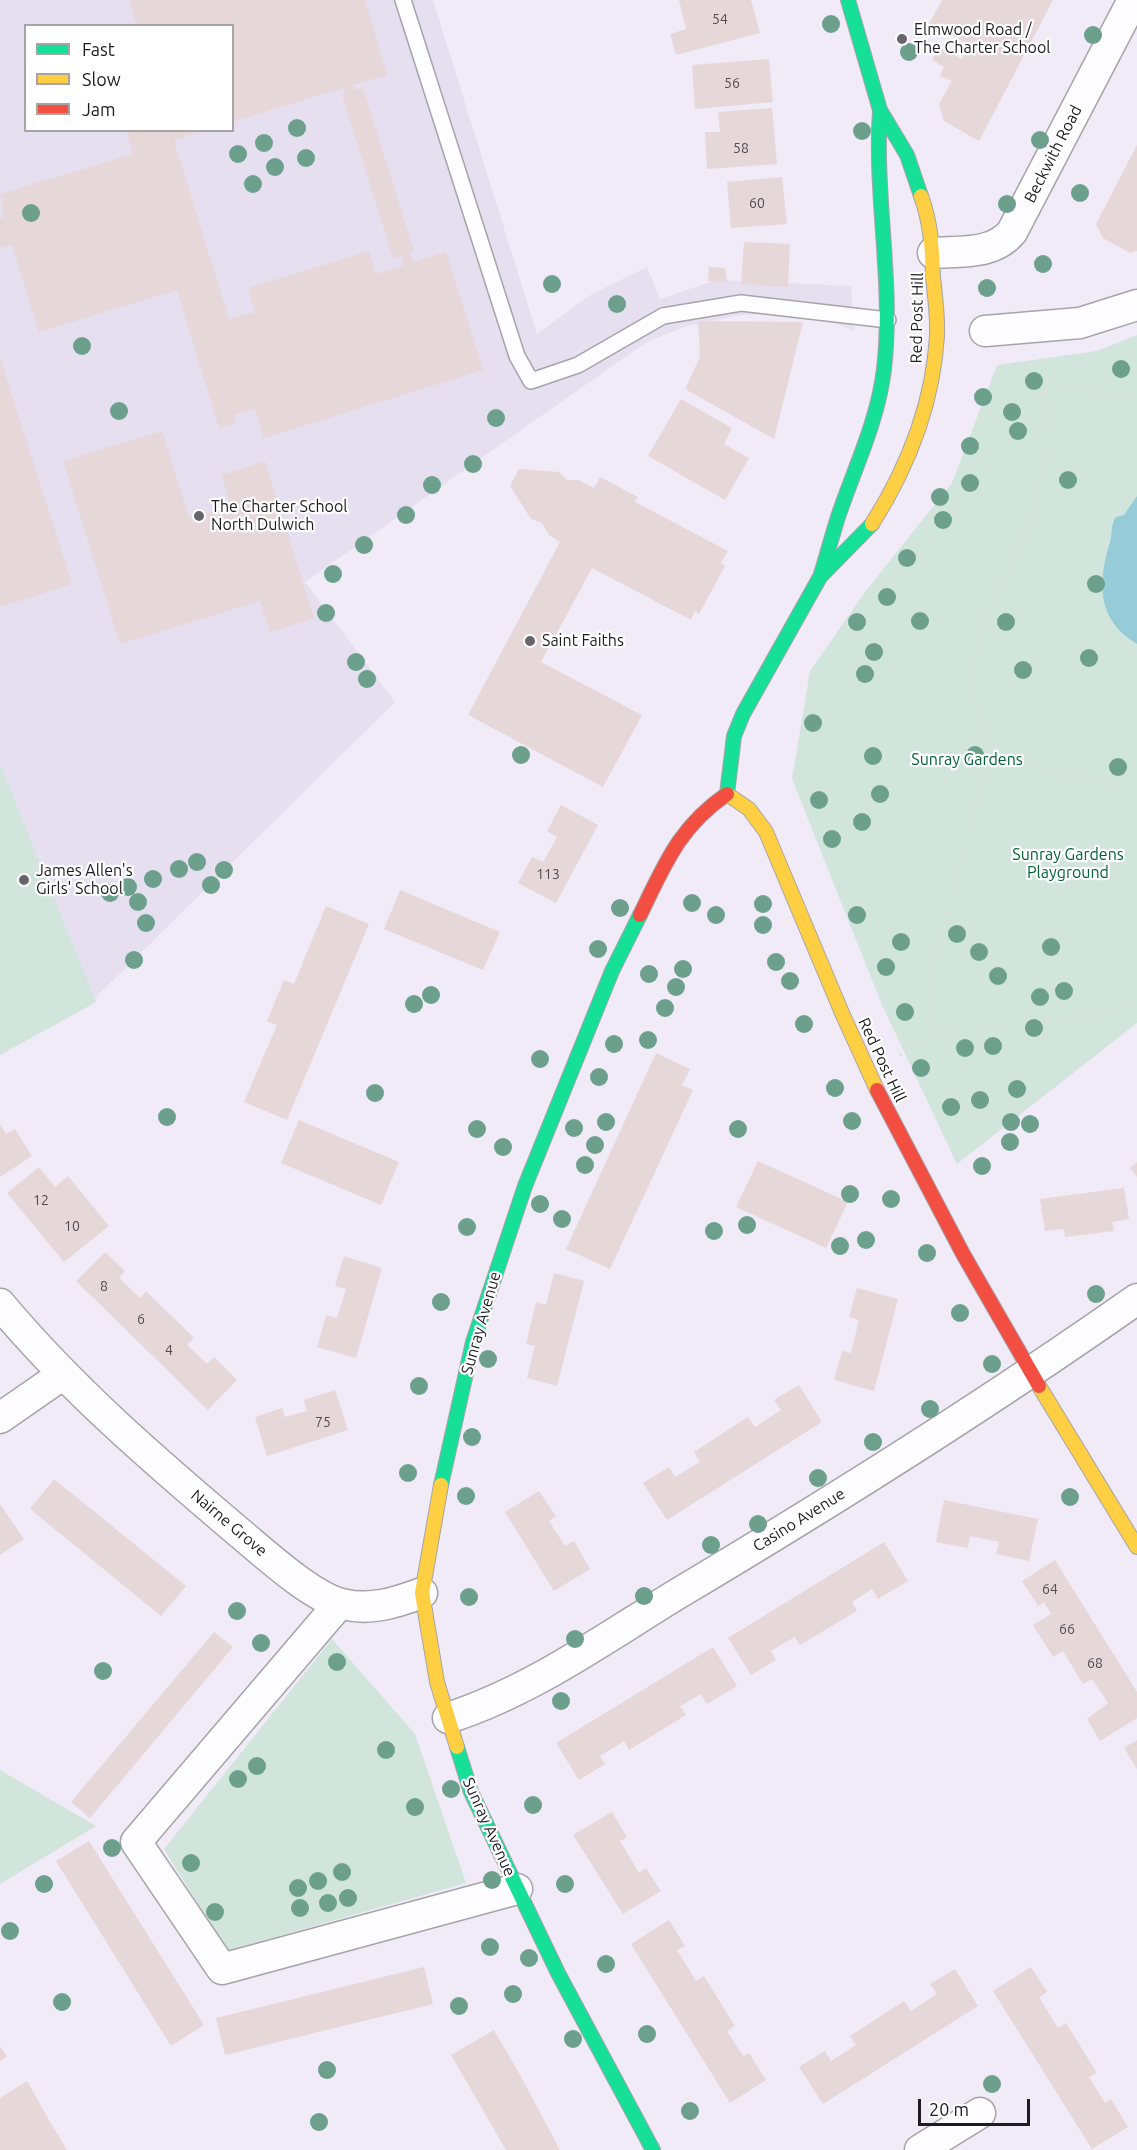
<!DOCTYPE html>
<html>
<head>
<meta charset="utf-8">
<style>
	body { margin:0 }
	#map { position:relative; width:1137px; height:2150px; overflow:hidden; background:#f0ebf6; font-family:Ubuntu,sans-serif }
	canvas { display:block }
	.legend { position:absolute; left:24px; top:24px; width:210px; height:108px; box-sizing:border-box; background:#fff; border:2px solid #a5a4a7; margin:0; padding:8px 10px; list-style:none; font-size:18px; color:#1e1c22 }
	.legend li { display:flex; align-items:center; gap:12px; height:30px }
	.legend b { width:30px; border:2px solid #a5a4a7 }
	.scale { position:absolute; left:918px; top:2099px; width:112px; height:27px; box-sizing:border-box; border:3px solid #1e1c22; border-top:0; padding-left:8px; font-size:18px; line-height:21px; white-space:nowrap; color:#1e1c22; -webkit-text-stroke:4px #fff; paint-order:stroke }
</style>
</head>
<body>
<div id="map">
<canvas width="1137" height="2150"></canvas>
<ul class="legend">
<li><b style="height:8px;background:#16e098"></b>Fast</li>
<li><b style="height:8px;background:#ffcf43"></b>Slow</li>
<li><b style="height:8px;background:#f24e42"></b>Jam</li>
</ul>
<div class="scale">20 m</div>
</div>
<script>
const ctx = document.querySelector('canvas').getContext('2d');
ctx.lineJoin = 'round';
function fill(path, color) {
  ctx.fillStyle = color;
  ctx.fill(path, 'evenodd');
}
function stroke(path, color, width, dash) {
  ctx.strokeStyle = color;
  ctx.lineWidth = width;
  ctx.lineCap = dash ? 'butt' : 'round';
  ctx.setLineDash(dash || []);
  ctx.stroke(path);
}
function label(font, color, halo, rows, align = 'center') {
  ctx.font = font + ' Ubuntu,sans-serif';
  ctx.lineWidth = 4.5;
  ctx.setLineDash([]);
  ctx.textBaseline = 'middle';
  ctx.strokeStyle = halo;
  ctx.fillStyle = color;
  for (const [text, x, y, turn = 0] of rows) {
    ctx.save();
    ctx.translate(x, y);
    ctx.rotate((+turn || 0) * Math.PI / 180);
    ctx.textAlign = isNaN(turn) ? turn : align;
    if (halo) ctx.strokeText(text, 0, 0);
    ctx.fillText(text, 0, 0);
    ctx.restore();
  }
}
const education = new Path2D(`
	M 0,0 L 433,0 L 537,334 L 592,294 L 647,267 L 660,299 L 716,280 L 851,286 L 855,331 L 825,319 L 773,314 L 740,315 L 688,326 L 648,341 L 305,582 L 395,702 L 95,998 L 96,1002 L 0,1055 ZM 26,26 L 232,26 L 232,130 L 26,130 Z`);
const green = new Path2D(`
	M 1137,335 L 1137,1023 L 957,1164 L 882,1005 L 792,779 L 810,671 L 865,592 L 952,483 L 997,365 L 1097,351 Z
	M 0,763 L 96,1002 L 0,1055 Z
	M 332,1639 L 415,1734 L 466,1883 L 226,1951 L 164,1849 Z
	M 0,1770 L 96,1826 L 0,1884 Z`);
const water = new Path2D(`
	M 1137,496 L 1137,644 C 1097,620 1097,584 1110,542 C 1113,532 1110,526 1116,517 L 1124,515 Z`);
const building = new Path2D(`
	M 129,0 L 365,0 L 387,75 L 353,85 L 355,90 L 363,88 L 414,251 L 409,252 L 413,262 L 446,252 L 483,370 L 264,438 L 255,409 L 234,415 L 236,423 L 219,428 L 177,290 L 39,332 L 12,245 L 0,248 L 0,218 L 4,217 L 0,194 L 133,154 L 126,130 L 205,130 L 174,141 L 229,319 L 255,312 L 248,288 L 369,251 L 376,274 L 404,265 L 401,255 L 393,258 L 342,95 L 345,94 L 343,88 L 232,122 L 232,26 L 137,26 Z
	M 679,0 L 751,0 L 760,33 L 676,55 L 670,34 L 686,29 Z
	M 942,0 L 1053,0 L 979,141 L 944,121 L 939,104 L 952,81 L 940,76 L 944,67 L 932,60 L 939,47 L 962,59 L 970,45 L 929,24 Z
	M 769,59 L 773,102 L 695,109 L 692,65 Z
	M 772,108 L 777,164 L 707,169 L 705,132 L 720,132 L 718,112 Z
	M 1137,145 L 1137,251 L 1130,253 L 1103,238 L 1096,224 Z
	M 782,177 L 787,224 L 731,228 L 727,182 Z
	M 744,242 L 790,244 L 788,287 L 741,284 Z
	M 709,267 L 725,268 L 727,282 L 708,281 Z
	M 698,321 L 803,322 L 774,439 L 685,389 L 700,357 Z
	M 0,358 L 72,584 L 0,607 Z
	M 681,399 L 732,428 L 724,444 L 749,458 L 725,500 L 648,456 Z
	M 162,431 L 189,518 L 231,506 L 221,475 L 265,461 L 314,618 L 270,632 L 260,601 L 120,644 L 63,461 Z
	M 519,469 L 559,472 L 567,480 L 579,480 L 594,488 L 600,477 L 638,497 L 635,502 L 728,551 L 721,563 L 725,566 L 699,614 L 695,611 L 691,620 L 592,568 L 541,662 L 642,715 L 603,787 L 468,715 L 560,542 L 549,535 L 542,523 L 531,519 L 510,486 Z
	M 561,805 L 598,825 L 556,903 L 518,883 L 532,857 L 543,862 L 557,837 L 547,831 Z
	M 400,890 L 500,932 L 483,970 L 384,929 Z
	M 326,906 L 369,924 L 287,1120 L 244,1102 L 277,1025 L 267,1021 L 284,980 L 294,984 Z
	M 656,1053 L 690,1069 L 682,1085 L 693,1090 L 610,1269 L 566,1249 Z
	M 299,1120 L 399,1162 L 381,1205 L 281,1163 Z
	M 0,1124 L 6,1134 L 15,1129 L 32,1156 L 0,1177 Z
	M 758,1161 L 848,1202 L 826,1248 L 736,1207 Z
	M 1137,1162 L 1137,1177 L 1130,1168 Z
	M 39,1167 L 55,1187 L 68,1176 L 109,1226 L 64,1262 L 7,1193 Z
	M 1124,1188 L 1129,1219 L 1112,1222 L 1114,1231 L 1065,1237 L 1064,1229 L 1045,1231 L 1040,1199 Z
	M 105,1252 L 125,1271 L 119,1278 L 140,1298 L 146,1291 L 194,1338 L 187,1345 L 207,1364 L 214,1357 L 237,1380 L 208,1410 L 76,1281 Z
	M 344,1256 L 382,1268 L 356,1358 L 317,1347 L 326,1315 L 337,1318 L 346,1289 L 335,1286 Z
	M 554,1273 L 584,1281 L 557,1386 L 527,1378 L 535,1346 L 526,1344 L 536,1302 L 546,1305 Z
	M 857,1288 L 898,1299 L 874,1391 L 834,1380 L 842,1351 L 851,1353 L 859,1320 L 849,1317 Z
	M 799,1385 L 822,1422 L 667,1520 L 643,1483 L 669,1467 L 675,1477 L 700,1462 L 694,1452 L 748,1417 L 755,1427 L 781,1410 L 774,1400 Z
	M 335,1390 L 348,1430 L 267,1456 L 255,1417 L 282,1408 L 285,1417 L 307,1411 L 304,1400 Z
	M 54,1479 L 186,1586 L 161,1616 L 30,1509 Z
	M 539,1491 L 556,1516 L 549,1521 L 565,1546 L 574,1541 L 590,1569 L 554,1591 L 505,1512 Z
	M 944,1500 L 1038,1519 L 1029,1561 L 996,1554 L 999,1542 L 970,1536 L 968,1548 L 936,1542 Z
	M 0,1504 L 24,1539 L 0,1555 Z
	M 884,1542 L 908,1581 L 878,1599 L 872,1589 L 852,1602 L 857,1611 L 800,1645 L 795,1637 L 784,1643 L 771,1651 L 776,1660 L 751,1675 L 728,1638 Z
	M 1055,1560 L 1137,1692 L 1137,1718 L 1100,1741 L 1087,1719 L 1108,1703 L 1092,1679 L 1083,1684 L 1063,1651 L 1053,1657 L 1033,1625 L 1051,1614 L 1044,1602 L 1038,1606 L 1022,1581 Z
	M 214,1632 L 233,1647 L 90,1818 L 71,1802 Z
	M 713,1647 L 737,1686 L 707,1704 L 701,1694 L 680,1706 L 686,1715 L 629,1750 L 624,1741 L 600,1756 L 605,1764 L 579,1780 L 556,1743 Z
	M 1137,1740 L 1137,1769 L 1124,1748 Z
	M 612,1812 L 627,1837 L 620,1841 L 639,1873 L 646,1868 L 661,1891 L 623,1914 L 573,1835 Z
	M 89,1841 L 204,2025 L 171,2046 L 56,1861 Z
	M 669,1920 L 685,1946 L 677,1950 L 696,1981 L 704,1976 L 735,2026 L 727,2031 L 743,2056 L 749,2053 L 766,2080 L 730,2103 L 631,1944 Z
	M 424,1967 L 433,2004 L 225,2055 L 216,2018 Z
	M 1031,1967 L 1047,1992 L 1039,1997 L 1048,2012 L 1058,2028 L 1066,2023 L 1097,2073 L 1089,2077 L 1105,2103 L 1111,2099 L 1128,2127 L 1092,2149 L 993,1991 Z
	M 955,1969 L 978,2006 L 823,2104 L 799,2067 L 825,2051 L 831,2061 L 856,2045 L 850,2036 L 904,2001 L 911,2011 L 937,1994 L 930,1984 Z
	M 494,2030 L 519,2073 L 560,2150 L 506,2150 L 451,2055 Z
	M 0,2046 L 7,2057 L 0,2061 Z
	M 27,2081 L 49,2120 L 67,2150 L 0,2150 L 0,2098 Z`);
const path = new Path2D(`
	M 1045,381 L 1119,397 L 1137,392
	M 991,748 L 1037,768 L 1137,790
	M 937,1033 L 1115,1012 L 1137,1002
	M 900,1055 L 937,1033 L 927,989 L 991,748 L 976,712 L 972,666 L 983,622 L 1030,523 L 1050,441 L 1045,381 L 1014,364`);
const lane = new Path2D(`
	M 403,0 L 517,356 L 531,381 L 578,365 L 663,316 L 741,303 L 888,320`);
const street = new Path2D(`
	M 933,253 C 961,251 993,255 1012,232 L 1133,0
	M 985,331 L 1080,323 L 1137,305
	M 0,1304 C 72,1390 156,1462 241,1534 C 265,1554 312,1597 342,1604 C 370,1611 395,1603 422,1593
	M 0,1418 L 62,1375
	M 339,1604 L 136,1842 L 222,1969 L 517,1889
	M 448,1718 C 532,1691 605,1638 679,1593 C 835,1500 989,1403 1137,1299
	M 920,2150 L 980,2113`);
const fast = new Path2D(`
	M 848,0 L 880,110 L 907,155 L 921,196
	M 821,574 C 827,555 832,536 838,517 C 854,469 878,421 884,369 C 894,282 874,197 880,110
	M 727,794 L 734,736 L 743,714 L 820,577 L 872,524
	M 441,1485 L 473,1342 L 525,1186 L 612,971 L 640,915
	M 457,1747 L 471,1792 L 558,1973 L 653,2150`);
const slow = new Path2D(`
	M 872,524 C 908,467 933,404 937,336 C 938,317 935,296 933,277 C 932,248 931,223 921,196
	M 727,794 L 749,809 L 766,832 L 842,1013 L 877,1090
	M 1039,1386 L 1137,1547
	M 441,1485 L 422,1593 L 437,1682 L 457,1747`);
const jam = new Path2D(`
	M 640,915 C 665,864 679,827 727,794
	M 877,1090 L 963,1254 L 1039,1386`);
const trees = [
	[831,24],
	[1093,35],
	[909,52],
	[297,128],
	[862,131],
	[1040,140],
	[264,143],
	[238,154],
	[306,158],
	[275,167],
	[253,184],
	[1080,193],
	[1007,204],
	[31,213],
	[1043,264],
	[552,284],
	[987,288],
	[617,304],
	[82,346],
	[1121,369],
	[1034,381],
	[983,397],
	[119,411],
	[1012,412],
	[496,418],
	[1018,431],
	[970,446],
	[473,464],
	[1068,480],
	[970,483],
	[432,485],
	[940,497],
	[406,515],
	[943,520],
	[364,545],
	[907,558],
	[333,574],
	[1096,584],
	[887,597],
	[326,613],
	[920,621],
	[857,622],
	[1006,622],
	[874,652],
	[1089,658],
	[356,662],
	[1023,670],
	[865,674],
	[367,679],
	[813,723],
	[521,755],
	[975,755],
	[873,756],
	[1118,767],
	[880,794],
	[819,800],
	[862,822],
	[832,839],
	[197,862],
	[179,869],
	[224,870],
	[153,879],
	[211,885],
	[128,887],
	[110,893],
	[138,902],
	[692,903],
	[763,904],
	[620,908],
	[716,915],
	[857,915],
	[146,923],
	[763,925],
	[957,934],
	[901,942],
	[1051,947],
	[598,949],
	[979,952],
	[134,960],
	[776,962],
	[886,967],
	[683,969],
	[649,974],
	[998,976],
	[790,981],
	[676,987],
	[1064,991],
	[431,995],
	[1040,997],
	[414,1004],
	[665,1008],
	[905,1012],
	[804,1024],
	[1034,1028],
	[648,1040],
	[614,1044],
	[993,1046],
	[965,1048],
	[540,1059],
	[921,1068],
	[599,1077],
	[835,1088],
	[1017,1089],
	[375,1093],
	[980,1100],
	[951,1107],
	[167,1117],
	[852,1121],
	[606,1122],
	[1011,1122],
	[1030,1124],
	[574,1128],
	[477,1129],
	[738,1129],
	[1010,1142],
	[595,1145],
	[503,1147],
	[585,1165],
	[982,1166],
	[850,1194],
	[891,1199],
	[540,1204],
	[562,1219],
	[747,1225],
	[467,1227],
	[714,1231],
	[866,1240],
	[840,1246],
	[927,1253],
	[1096,1294],
	[441,1302],
	[960,1313],
	[488,1359],
	[992,1364],
	[419,1386],
	[930,1409],
	[472,1437],
	[873,1442],
	[408,1473],
	[818,1478],
	[466,1496],
	[1070,1497],
	[758,1524],
	[711,1545],
	[644,1596],
	[469,1597],
	[237,1611],
	[575,1639],
	[261,1643],
	[337,1662],
	[103,1671],
	[561,1701],
	[386,1750],
	[257,1766],
	[238,1779],
	[451,1789],
	[533,1805],
	[415,1807],
	[112,1848],
	[191,1863],
	[342,1872],
	[492,1880],
	[318,1881],
	[44,1884],
	[565,1884],
	[298,1888],
	[348,1898],
	[328,1903],
	[300,1908],
	[215,1912],
	[10,1931],
	[490,1947],
	[529,1958],
	[606,1964],
	[513,1994],
	[62,2002],
	[459,2006],
	[647,2034],
	[573,2039],
	[327,2070],
	[992,2084],
	[690,2111],
	[319,2122]
];
const markers = [
	[902,39,6,"#68646c"],
	[199,516,6,"#68646c"],
	[530,641,6,"#68646c"],
	[24,880,6,"#68646c"]
];
const numberNames = [
	["54",720,19],
	["56",732,83],
	["58",741,148],
	["60",757,203],
	["113",548,874],
	["12",41,1200],
	["10",72,1226],
	["8",104,1286],
	["6",141,1319],
	["4",169,1350],
	["75",323,1422],
	["64",1050,1589],
	["66",1067,1629],
	["68",1095,1663]
];
const poiNames = [
	["Elmwood Road /",914,30],
	["The Charter School",914,48],
	["The Charter School",211,507],
	["North Dulwich",211,525],
	["Saint Faiths",542,641],
	["James Allen's",36,871],
	["Girls' School",36,889]
];
const streetNames = [
	["Beckwith Road",1053,154,-63],
	["Red Post Hill",917,318,-89],
	["Red Post Hill",882,1060,65],
	["Sunray Avenue",481,1323,-74],
	["Casino Avenue",799,1520,-32],
	["Nairne Grove",229,1523,40],
	["Sunray Avenue",489,1827,66]
];
const parkNames = [
	["Sunray Gardens",967,760],
	["Sunray Gardens",1068,855],
	["Playground",1068,873]
];
fill(education, '#e6dff0');
fill(green, '#d2e5dc');
fill(water, '#96ccd7');
fill(building, '#e6d7d9');
stroke(lane, '#a6a3ab', 18);
stroke(street, '#a6a3ab', 33);
stroke(fast, '#a6a3ab', 16);
stroke(slow, '#a6a3ab', 16);
stroke(jam, '#a6a3ab', 16);
stroke(path, '#dddcdf', 4, [1.5, 4.5]);
stroke(lane, '#fdfcfe', 15);
stroke(street, '#fdfcfe', 30);
stroke(fast, '#16e098', 14);
stroke(slow, '#ffcf43', 14);
stroke(jam, '#f24e42', 14);
ctx.fillStyle = '#6ca08c';
for (const [x, y] of trees) {
  ctx.beginPath();
  ctx.arc(x, y, 9, 0, 2 * Math.PI);
  ctx.fill();
}
for (const [x, y, r, color] of markers) {
  const dot = new Path2D();
  dot.arc(x, y, r, 0, 2 * Math.PI);
  ctx.fillStyle = color;
  ctx.fill(dot);
  stroke(dot, '#fff', 2);
}
label('14px', '#504b50', null, numberNames);
label('16px', '#1e1c22', '#fff', poiNames, 'left');
label('16px', '#1e1c22', '#fff', streetNames);
label('16px', '#006335', '#fff', parkNames);
</script>
</body>
</html>
